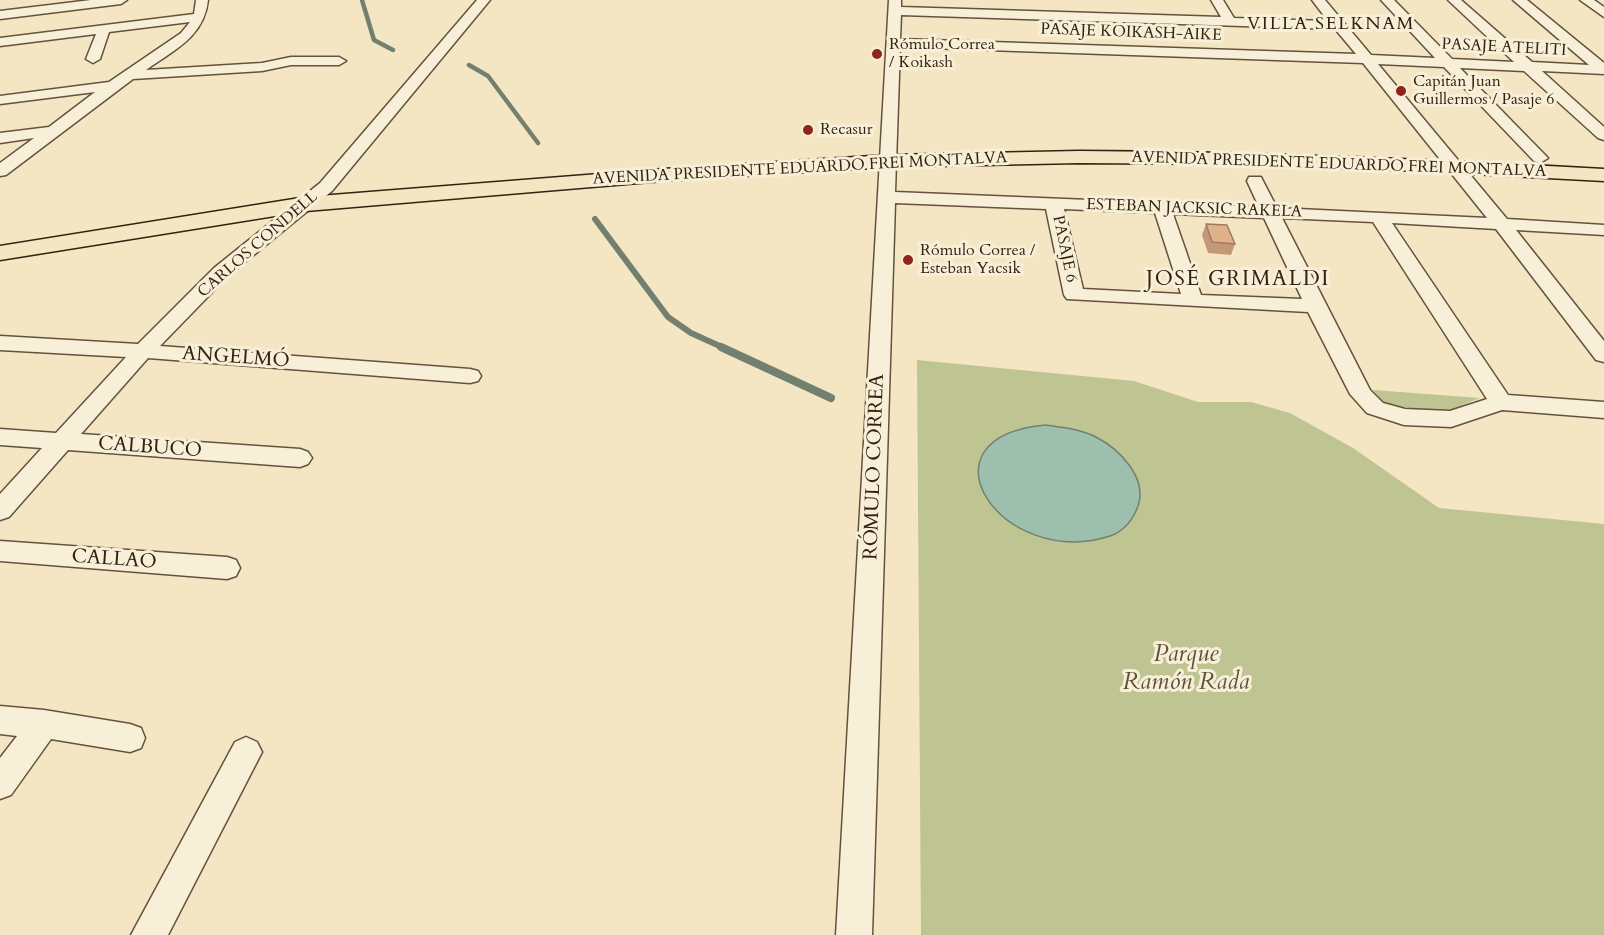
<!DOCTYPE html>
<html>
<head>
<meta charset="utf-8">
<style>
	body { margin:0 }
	canvas { display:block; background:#f5e6c3 }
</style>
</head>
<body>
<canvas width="1604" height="935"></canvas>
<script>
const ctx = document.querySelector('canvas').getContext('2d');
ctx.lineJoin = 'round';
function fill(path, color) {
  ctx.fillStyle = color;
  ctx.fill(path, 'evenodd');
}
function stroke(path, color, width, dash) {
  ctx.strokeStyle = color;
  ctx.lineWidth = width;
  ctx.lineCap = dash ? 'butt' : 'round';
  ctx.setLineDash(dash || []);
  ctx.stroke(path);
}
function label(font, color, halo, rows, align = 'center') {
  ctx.font = font + ' Cardo,serif';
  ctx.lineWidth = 6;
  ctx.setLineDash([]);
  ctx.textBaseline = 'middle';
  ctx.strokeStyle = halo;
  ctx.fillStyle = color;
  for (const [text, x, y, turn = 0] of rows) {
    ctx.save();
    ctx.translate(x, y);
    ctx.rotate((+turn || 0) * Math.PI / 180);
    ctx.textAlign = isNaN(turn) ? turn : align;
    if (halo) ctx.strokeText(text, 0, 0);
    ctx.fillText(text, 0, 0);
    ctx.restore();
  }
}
const green = new Path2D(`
	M 917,360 L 1134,381 L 1198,402 L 1251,402 L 1290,413 L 1353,448 L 1439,508 L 1604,524 L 1604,935 L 921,935 Z
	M 1373,390 L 1480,398 L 1448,411 L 1387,406 Z`);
const water = new Path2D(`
	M 1046,425 C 1062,427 1079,429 1094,436 C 1120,449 1151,480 1136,511 C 1131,522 1122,532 1110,536 C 1002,571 911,437 1046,425 Z`);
const streamFar2 = new Path2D(`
	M 362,0 L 374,40 L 393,50
	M 469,65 L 488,76 L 538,143`);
const streamFar1 = new Path2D(`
	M 595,219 L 668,317 L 691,333 L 724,348`);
const stream = new Path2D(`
	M 721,347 L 831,398`);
const minor = new Path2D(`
	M 91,0 L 127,0 L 121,4 L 0,19 L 0,11 Z
	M 196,0 L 208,0 C 204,37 174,50 146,70 L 262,63 L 291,57 L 339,57 L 346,61 L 339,65 L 291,65 L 262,71 L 133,79 L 6,175 L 0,176 L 0,163 L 34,138 L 0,143 L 0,133 L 49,127 L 95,92 L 0,104 L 0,96 L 109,82 L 181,33 L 190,22 L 109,32 L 100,59 L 93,63 L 86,59 L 96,34 L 0,46 L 0,38 L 194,14 Z
	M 477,0 L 490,0 L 332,191 L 228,276 L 160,346 L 470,369 L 478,371 L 481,376 L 478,381 L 470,383 L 148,358 L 81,434 L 300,449 L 308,452 L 312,458 L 308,464 L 300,467 L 68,450 L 9,517 L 0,520 L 0,494 L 42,448 L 0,445 L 0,429 L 56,433 L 126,357 L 0,350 L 0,336 L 138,344 L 214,268 L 320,183 Z
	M 889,0 L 901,0 L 901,7 L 1221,17 L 1211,0 L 1223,0 L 1234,18 L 1328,21 L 1312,0 L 1325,0 L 1371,55 L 1435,58 L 1381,0 L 1394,0 L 1452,59 L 1514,62 L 1448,0 L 1461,0 L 1532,62 L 1589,65 L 1513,0 L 1527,0 L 1604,63 L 1604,74 L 1542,71 L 1604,127 L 1604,140 L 1598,138 L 1524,71 L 1460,68 L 1548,158 L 1540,163 L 1534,161 L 1444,67 L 1378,64 L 1507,219 L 1604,225 L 1604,235 L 1516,230 L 1604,341 L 1604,362 L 1596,360 L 1496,229 L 1392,223 L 1508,395 L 1604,402 L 1604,418 L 1502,410 L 1451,427 L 1404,425 L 1367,413 L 1350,394 L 1308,312 L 1067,299 L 1064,295 L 1046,209 L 895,203 L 872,935 L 836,935 ZM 901,15 L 1335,29 L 1356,54 L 900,39 ZM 900,47 L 1363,63 L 1487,218 L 1277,208 L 1263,181 L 1261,177 L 1249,177 L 1247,181 L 1259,207 L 895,192 ZM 1064,209 L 1155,213 L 1181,294 L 1083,289 ZM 1173,214 L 1264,218 L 1302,299 L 1201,295 ZM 1282,218 L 1373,222 L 1487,399 L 1450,411 L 1405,409 L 1383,403 L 1370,390 Z
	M 1580,0 L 1594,0 L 1604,7 L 1604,17 Z
	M 0,541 L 227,557 L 236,560 L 240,568 L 236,576 L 227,579 L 0,561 Z
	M 0,706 L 44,710 L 130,724 L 141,728 L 145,738 L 141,748 L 130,752 L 51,739 L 11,795 L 0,799 L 0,758 L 17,736 L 0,734 Z
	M 246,737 L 257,742 L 262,752 L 168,935 L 131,935 L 235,742 Z`);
const major = new Path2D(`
	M 1079,151 C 1254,152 1429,159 1604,169 L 1604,181 L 1378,169 L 1227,164 L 1079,163 L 888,167 L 663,181 L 306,211 L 0,260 L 0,246 L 306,197 L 663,169 L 888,155 Z`);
const wall = new Path2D(`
	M 1206,224 L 1235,244 L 1231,255 L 1208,253 L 1202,235 Z`);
const building = new Path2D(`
	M 1206,224 L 1227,225 L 1235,244 L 1212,242 Z`);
const markers = [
	[877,54,6,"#8f2418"],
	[1401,91,6,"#8f2418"],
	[808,130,6,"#8f2418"],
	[908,260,6,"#8f2418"]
];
const farStreetnames = [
	["PASAJE KOIKASH-AIKE",1131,33,2],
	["PASAJE ATELITI",1504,48,3],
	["AVENIDA PRESIDENTE EDUARDO FREI MONTALVA",1339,165,2],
	["AVENIDA PRESIDENTE EDUARDO FREI MONTALVA",800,169,-3],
	["ESTEBAN JACKSIC RAKELA",1194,209,2],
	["CARLOS CONDELL",258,245,-41],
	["PASAJE 6",1064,249,78]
];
const farPoinames = [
	["Rómulo Correa",889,45],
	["/ Koikash",889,63],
	["Capitán Juan",1413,82],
	["Guillermos / Pasaje 6",1413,100],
	["Recasur",820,130],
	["Rómulo Correa /",920,251],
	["Esteban Yacsik",920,269]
];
const farNeighbourhoodnames = [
	["VILLA SELKNAM",1331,25]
];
const streetNames = [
	["ANGELMÓ",235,358,4],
	["CALBUCO",150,448,4],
	["RÓMULO CORREA",875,467,-88],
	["CALLAO",114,560,4]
];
const neighbourhoodNames = [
	["JOSÉ GRIMALDI",1238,280]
];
const nearParknames = [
	["Parque",1186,655],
	["Ramón Rada",1186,683]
];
fill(green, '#bec492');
fill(water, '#9dc0ae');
stroke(water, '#73806f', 1.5);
stroke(streamFar2, '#73806f', 4.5);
stroke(streamFar1, '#73806f', 6);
stroke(stream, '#73806f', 8);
stroke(minor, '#64523e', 3);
stroke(major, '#342111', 3);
fill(minor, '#f8efd8');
fill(major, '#f5e6c3');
fill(wall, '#c29878');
fill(building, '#e1b18b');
stroke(building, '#9e7c61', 1.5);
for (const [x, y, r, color] of markers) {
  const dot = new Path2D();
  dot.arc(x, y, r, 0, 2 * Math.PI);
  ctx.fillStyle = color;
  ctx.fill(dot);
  stroke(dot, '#f8efd8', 2);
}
label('16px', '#342111', '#f8efd8', farStreetnames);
label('16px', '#342111', '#f8efd8', farPoinames, 'left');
ctx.letterSpacing = '1.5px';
label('18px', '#342111', '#f8efd8', farNeighbourhoodnames);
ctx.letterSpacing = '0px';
label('20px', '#342111', '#f8efd8', streetNames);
ctx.letterSpacing = '1.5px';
label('21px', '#342111', '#f8efd8', neighbourhoodNames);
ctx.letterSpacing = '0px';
label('italic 24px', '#5d5238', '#f8efd8', nearParknames);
</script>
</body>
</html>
